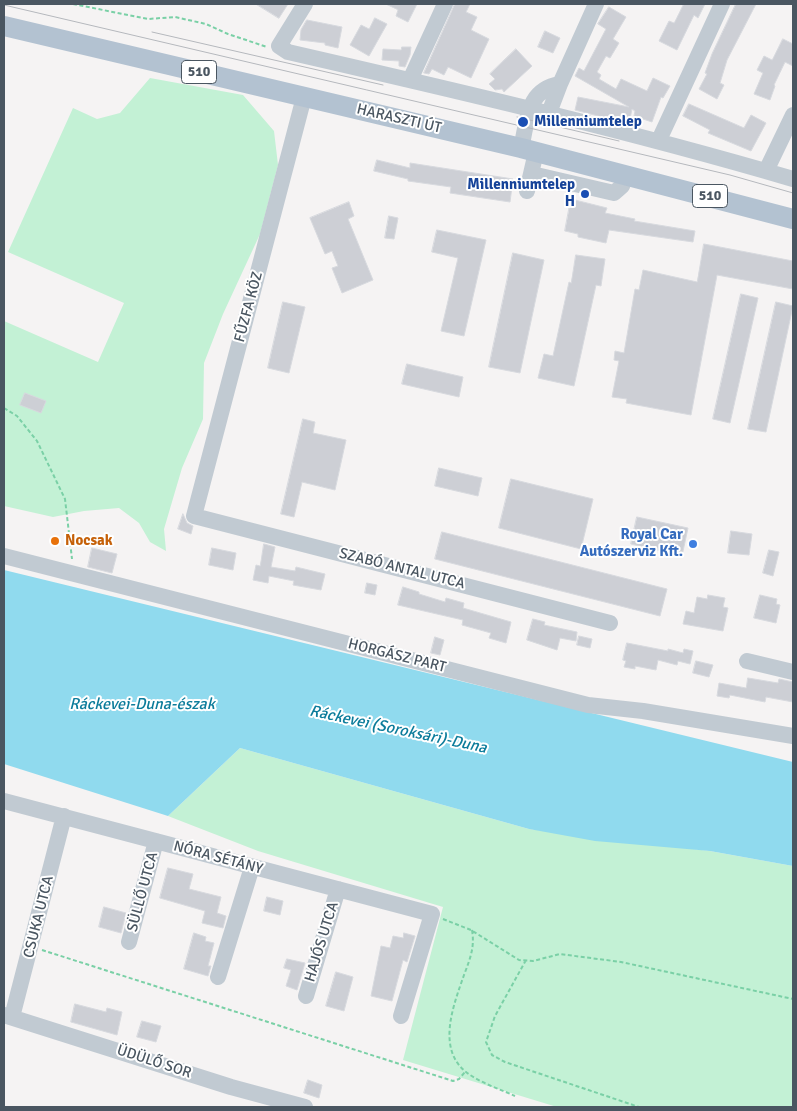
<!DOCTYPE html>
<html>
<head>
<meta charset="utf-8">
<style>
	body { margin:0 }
	#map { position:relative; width:797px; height:1111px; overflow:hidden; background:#f5f3f3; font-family:Signika,sans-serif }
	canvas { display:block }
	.frame { position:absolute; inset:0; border:5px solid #4a5661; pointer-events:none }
</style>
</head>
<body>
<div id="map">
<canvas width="797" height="1111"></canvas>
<div class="frame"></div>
</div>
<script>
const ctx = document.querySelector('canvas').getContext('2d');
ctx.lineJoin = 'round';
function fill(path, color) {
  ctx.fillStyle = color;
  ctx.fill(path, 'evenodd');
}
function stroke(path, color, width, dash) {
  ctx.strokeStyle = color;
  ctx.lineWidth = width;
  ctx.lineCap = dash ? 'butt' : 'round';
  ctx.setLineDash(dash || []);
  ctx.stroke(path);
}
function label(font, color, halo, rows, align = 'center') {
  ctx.font = font + ' Signika,sans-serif';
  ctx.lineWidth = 4;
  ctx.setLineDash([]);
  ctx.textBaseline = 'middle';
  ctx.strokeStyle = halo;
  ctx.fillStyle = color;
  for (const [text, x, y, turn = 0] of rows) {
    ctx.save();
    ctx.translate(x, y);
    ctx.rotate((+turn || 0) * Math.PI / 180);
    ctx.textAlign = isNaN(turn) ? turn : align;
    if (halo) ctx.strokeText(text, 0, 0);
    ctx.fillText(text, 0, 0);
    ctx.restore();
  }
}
const green = new Path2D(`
	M 150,78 L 243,95 L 274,131 L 278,165 L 260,234 L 223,314 L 204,363 L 203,419 L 182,468 L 164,529 L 166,551 L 150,542 L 139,523 L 119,508 L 84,511 L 53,517 L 4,506 L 4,321 L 98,362 L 124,303 L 8,252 L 73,108 L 97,119 L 120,113 Z
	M 240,748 L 529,829 L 710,851 L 793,866 L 793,1107 L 557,1107 L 403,1060 L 443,907 L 258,851 L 168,816 Z`);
const water = new Path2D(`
	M 4,570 L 793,762 L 793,866 L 710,851 L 595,841 L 529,829 L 240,748 L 168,816 L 4,764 Z`);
const building = new Path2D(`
	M 256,4 L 288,4 L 279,18 Z
	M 386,4 L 417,4 L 408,22 L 396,16 L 398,10 Z
	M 455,4 L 470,4 L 466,12 L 477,17 L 471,30 L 489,39 L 471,78 L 448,67 L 444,75 L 432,69 L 429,74 L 424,73 Z
	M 684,4 L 705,4 L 698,18 L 694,15 L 677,50 L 659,41 L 669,21 L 674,23 Z
	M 736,4 L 756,4 L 727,60 L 720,83 L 724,85 L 717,99 L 699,89 L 707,74 L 705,73 L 712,54 Z
	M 609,7 L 626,17 L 613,39 L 619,43 L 610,58 L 606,56 L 597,72 L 601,75 L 599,79 L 616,89 L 621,79 L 647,91 L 653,78 L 670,86 L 663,98 L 661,97 L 652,122 L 634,116 L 635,111 L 632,109 L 629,124 L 575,110 L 578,97 L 629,107 L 575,76 L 579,68 L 584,71 L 606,29 L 598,24 Z
	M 375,18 L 387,24 L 369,56 L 350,45 L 361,25 L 369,29 Z
	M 307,20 L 342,27 L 338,48 L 325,45 L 325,43 L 300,40 L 301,30 Z
	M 545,31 L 560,38 L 553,53 L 538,47 Z
	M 783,39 L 793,44 L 793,66 L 785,62 L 774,85 L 775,86 L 770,100 L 754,94 L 763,73 L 757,70 L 764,56 L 772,60 Z
	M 402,47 L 411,47 L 410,55 L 405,67 L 399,66 L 399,61 L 382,60 L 383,49 L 401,50 Z
	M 516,49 L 532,66 L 504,92 L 502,89 L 495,90 L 489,84 L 495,79 L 490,74 Z
	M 689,104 L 744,128 L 751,115 L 766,123 L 751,151 L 708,133 L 710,130 L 683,116 Z
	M 377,160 L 410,168 L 410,163 L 513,179 L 510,202 L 450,193 L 451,187 L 408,181 L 408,179 L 374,171 Z
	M 571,199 L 607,208 L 605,213 L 635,219 L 634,221 L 695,231 L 693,242 L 609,230 L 606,243 L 578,237 L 578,234 L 565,231 Z
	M 349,202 L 354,216 L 348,219 L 373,280 L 342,293 L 332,268 L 338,266 L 332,251 L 325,254 L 310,218 Z
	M 389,216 L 398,218 L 394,239 L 385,238 Z
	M 437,230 L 486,240 L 464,336 L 441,331 L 458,258 L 432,252 Z
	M 704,244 L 793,261 L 793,289 L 717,275 L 691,415 L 626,403 L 627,399 L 612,397 L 619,361 L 614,360 L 615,351 L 624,353 L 635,289 L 639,290 L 643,270 L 697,282 Z
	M 513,253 L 544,260 L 520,373 L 489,367 Z
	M 576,255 L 605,259 L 601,286 L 596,285 L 574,386 L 538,378 L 544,354 L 553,356 L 569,282 L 571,283 Z
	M 741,294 L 758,298 L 730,423 L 713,419 Z
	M 283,302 L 305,307 L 289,373 L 268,368 Z
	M 776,302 L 793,306 L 766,432 L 748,429 Z
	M 407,364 L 463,377 L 459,397 L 402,384 Z
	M 25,393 L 46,401 L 41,413 L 20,405 Z
	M 303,419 L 315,422 L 313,433 L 346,440 L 335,490 L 302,482 L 294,517 L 281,514 Z
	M 439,468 L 482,478 L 478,496 L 435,486 Z
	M 511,479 L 593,499 L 581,549 L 499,528 Z
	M 183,514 L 187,523 L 193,526 L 191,534 L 178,529 Z
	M 637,517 L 688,528 L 682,556 L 631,544 Z
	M 731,531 L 752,534 L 749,555 L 728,553 Z
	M 442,532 L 667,589 L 660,616 L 435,559 Z
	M 264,544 L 275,547 L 271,567 L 295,571 L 296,567 L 325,574 L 321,590 L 293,585 L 294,581 L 269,576 L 268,583 L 253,580 L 256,565 L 260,566 Z
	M 92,548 L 117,554 L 112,573 L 88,567 Z
	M 212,548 L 236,553 L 233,570 L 209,565 Z
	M 769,550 L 779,552 L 773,576 L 763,573 Z
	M 367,583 L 377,585 L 375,595 L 365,593 Z
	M 403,587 L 419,592 L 419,594 L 445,602 L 446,598 L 464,603 L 463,608 L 511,622 L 506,643 L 489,638 L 491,633 L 462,625 L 463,620 L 398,605 Z
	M 708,595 L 725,598 L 723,607 L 728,608 L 723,631 L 683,624 L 686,611 L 694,613 L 697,597 L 707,599 Z
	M 760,595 L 777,599 L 776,604 L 780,605 L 776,623 L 754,618 Z
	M 533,619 L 545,622 L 544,625 L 577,632 L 576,641 L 560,638 L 557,650 L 527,640 Z
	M 579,636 L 592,639 L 590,648 L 577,645 Z
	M 435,637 L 444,640 L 440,655 L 431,653 Z
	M 627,643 L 668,651 L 668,649 L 683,653 L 684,649 L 693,651 L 690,664 L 678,661 L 677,665 L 658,660 L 656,670 L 635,666 L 635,669 L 624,667 L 626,661 L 623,660 Z
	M 696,661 L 713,665 L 709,677 L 693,673 Z
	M 748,678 L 778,683 L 779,679 L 793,682 L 793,702 L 766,697 L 765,702 L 730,695 L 729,698 L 717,696 L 719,683 L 746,688 Z
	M 168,868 L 193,874 L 189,889 L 221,897 L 217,913 L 226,916 L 223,928 L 202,923 L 205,911 L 160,898 Z
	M 267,897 L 283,901 L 280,915 L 264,911 Z
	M 104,907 L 126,913 L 121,933 L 99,927 Z
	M 194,933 L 206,937 L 205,941 L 214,943 L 208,966 L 211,966 L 208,976 L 184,969 Z
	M 404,933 L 415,936 L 407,962 L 403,960 L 392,1001 L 371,996 L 381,946 L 390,948 L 393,936 L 403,938 Z
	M 287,959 L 305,963 L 297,990 L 286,986 L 291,970 L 284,968 Z
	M 336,972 L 353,977 L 344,1011 L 326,1006 Z
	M 75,1004 L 106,1012 L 107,1008 L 122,1012 L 117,1035 L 71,1022 Z
	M 142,1021 L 161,1026 L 156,1042 L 137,1037 Z
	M 308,1080 L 322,1085 L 319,1098 L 304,1093 Z`);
const path = new Path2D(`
	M 73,4 L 148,19 L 175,17 L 206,24 L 228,34 L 267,47
	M 4,408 L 17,416 L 37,441 L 65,499 L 72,559
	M 443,919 L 471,930 L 519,960 L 533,961 L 560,954 L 621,962 L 793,999
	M 472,930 C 475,947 470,959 464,975 C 454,1004 436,1048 466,1072 C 480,1083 500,1089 515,1096
	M 42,950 L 453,1081 L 459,1079 L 465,1072
	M 526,960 L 495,1016 L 486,1042 L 492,1055 L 505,1062 L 639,1107`);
const minor = new Path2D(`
	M 305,4 L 279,46 L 288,52 C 458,91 626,130 793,179
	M 410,80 L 445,4
	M 304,97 L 194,516 L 610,623
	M 549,113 L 560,84 L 596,4
	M 659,140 L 722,4
	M 521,148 C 528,120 526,90 560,84
	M 766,171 L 793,115
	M 532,174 L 614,193 L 622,186 L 627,174
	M 527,191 L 536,152
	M 4,556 L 588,705 L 643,711 L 793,736
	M 747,661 L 793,672
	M 4,801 L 432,914 L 401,1016
	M 129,942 L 156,841
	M 218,977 L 252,867
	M 306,996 L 338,889
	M 4,1015 L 231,1087 L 305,1107
	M 12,1017 L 64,816`);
const major = new Path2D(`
	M 4,26 L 521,148 L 793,219`);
const tram = new Path2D(`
	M 4,5 L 730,175 L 793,193
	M 152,32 L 383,85
	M 517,117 L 619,141`);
const markers = [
	[523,122,6,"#1a4fb4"],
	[585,194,5,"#1a4fb4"],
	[55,541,5,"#e8710a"],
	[693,544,5,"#3f7fe0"]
];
const shields = [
	[199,72,35],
	[710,196,35]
];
const shieldNames = [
	["510",199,72],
	["510",710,196]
];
const streetNames = [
	["HARASZTI ÚT",399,119,13],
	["FŰZFA KÖZ",249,307,-75],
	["SZABÓ ANTAL UTCA",402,569,14],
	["HORGÁSZ PART",397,656,14],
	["NÓRA SÉTÁNY",218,858,15],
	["SÜLLŐ UTCA",143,892,-75],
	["CSUKA UTCA",39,917,-76],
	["HAJÓS UTCA",322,942,-73],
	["ÜDÜLŐ SOR",154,1062,18]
];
const transitNames = [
	["Millenniumtelep",534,122],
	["Millenniumtelep",575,185,"right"],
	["H",575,202,"right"]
];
const shopNames = [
	["Royal Car",683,535],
	["Autószerviz Kft.",683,552]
];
const foodNames = [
	["Nocsak",65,541]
];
const waterNames = [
	["Ráckevei-Duna-észak",142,705],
	["Ráckevei (Soroksári)-Duna",398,730,12]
];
fill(green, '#c3f1d5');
fill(water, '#90daee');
fill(building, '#cdcfd5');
stroke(building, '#d7d9de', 1);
stroke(path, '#7ad0a6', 2, [4, 2.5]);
stroke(minor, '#c1cad2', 16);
stroke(major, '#b3c2d1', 20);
stroke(tram, '#b5b8bd', 1);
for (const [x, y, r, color] of markers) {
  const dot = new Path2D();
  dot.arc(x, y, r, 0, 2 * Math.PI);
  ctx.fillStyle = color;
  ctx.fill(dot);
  stroke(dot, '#fff', 2);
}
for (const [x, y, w] of shields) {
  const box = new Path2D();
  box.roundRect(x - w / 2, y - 11.5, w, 23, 4);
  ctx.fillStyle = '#fff';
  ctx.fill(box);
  stroke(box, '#4a5661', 1);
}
label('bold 14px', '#4a5661', null, shieldNames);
label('15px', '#4a5661', '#fff', streetNames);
label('bold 15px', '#164399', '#fff', transitNames, 'left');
label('bold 15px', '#366cbe', '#fff', shopNames, 'right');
label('bold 15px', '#c56008', '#fff', foodNames, 'left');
label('italic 16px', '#0c7c9b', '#fff', waterNames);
</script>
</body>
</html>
